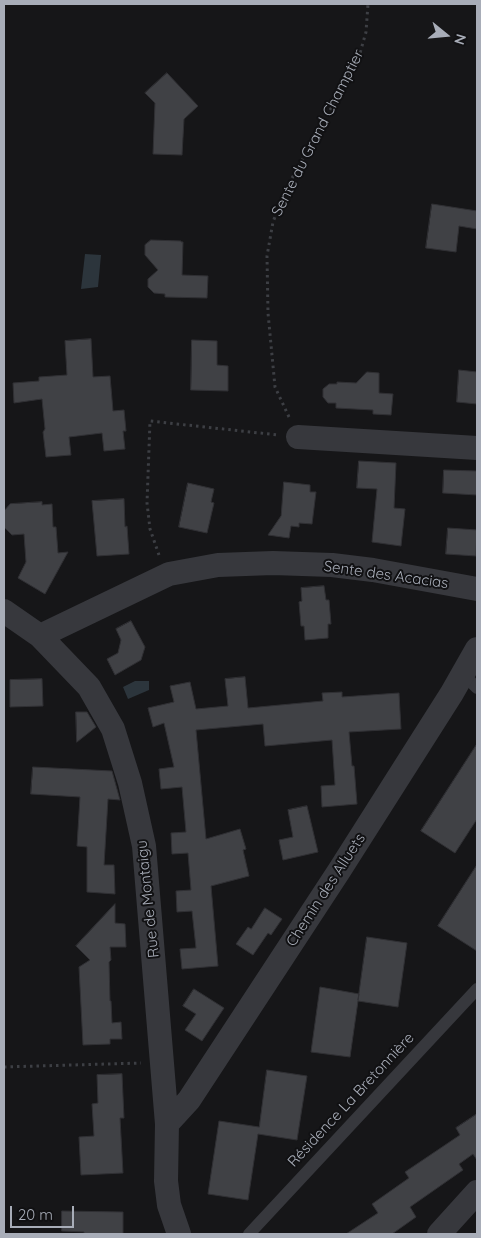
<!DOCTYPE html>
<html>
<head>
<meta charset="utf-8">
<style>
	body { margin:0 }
	#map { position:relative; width:481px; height:1238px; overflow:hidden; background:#161618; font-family:Quicksand,sans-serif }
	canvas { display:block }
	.frame { position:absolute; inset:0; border:5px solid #a8adb8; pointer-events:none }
	.north { position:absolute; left:421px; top:10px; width:50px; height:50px; -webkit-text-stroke:4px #111113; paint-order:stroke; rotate:107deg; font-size:14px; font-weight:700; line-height:20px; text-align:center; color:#a8adb8 }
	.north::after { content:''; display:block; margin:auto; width:18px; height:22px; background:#a8adb8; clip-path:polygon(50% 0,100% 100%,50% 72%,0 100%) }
	.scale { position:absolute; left:10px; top:1206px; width:64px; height:22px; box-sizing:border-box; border:2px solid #a8adb8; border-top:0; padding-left:6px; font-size:15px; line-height:18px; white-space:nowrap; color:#a8adb8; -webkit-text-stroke:4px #111113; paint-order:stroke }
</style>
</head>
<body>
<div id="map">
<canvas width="481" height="1238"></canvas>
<div class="frame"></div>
<div class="north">N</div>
<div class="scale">20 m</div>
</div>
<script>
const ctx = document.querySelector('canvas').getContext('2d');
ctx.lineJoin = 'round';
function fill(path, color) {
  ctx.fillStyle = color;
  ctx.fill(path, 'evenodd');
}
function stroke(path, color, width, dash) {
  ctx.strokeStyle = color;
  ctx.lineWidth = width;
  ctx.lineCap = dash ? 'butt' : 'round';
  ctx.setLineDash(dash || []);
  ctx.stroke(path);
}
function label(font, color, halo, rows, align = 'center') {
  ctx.font = font + ' Quicksand,sans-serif';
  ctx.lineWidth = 4;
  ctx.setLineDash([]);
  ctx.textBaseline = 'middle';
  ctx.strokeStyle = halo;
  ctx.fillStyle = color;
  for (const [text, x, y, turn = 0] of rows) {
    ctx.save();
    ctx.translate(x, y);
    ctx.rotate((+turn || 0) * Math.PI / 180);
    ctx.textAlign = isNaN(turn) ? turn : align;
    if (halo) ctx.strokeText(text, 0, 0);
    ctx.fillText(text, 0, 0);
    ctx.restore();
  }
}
const water = new Path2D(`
	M 85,254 L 101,255 L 98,287 L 81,289 Z
	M 135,681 L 149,681 L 149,690 L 128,699 L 123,687 Z`);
const building = new Path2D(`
	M 167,73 L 198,106 L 184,119 L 182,155 L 153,154 L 155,103 L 145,93 Z
	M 432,204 L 477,211 L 477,229 L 459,226 L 456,252 L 426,248 Z
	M 151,240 L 181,241 L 181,242 L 183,242 L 182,275 L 208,276 L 207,298 L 165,297 L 165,294 L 154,293 L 148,287 L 148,279 L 158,270 L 145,255 L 145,245 Z
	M 91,339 L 93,377 L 110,376 L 113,411 L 124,410 L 126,431 L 123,431 L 125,449 L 104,451 L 102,433 L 69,437 L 71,455 L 46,457 L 43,432 L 45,429 L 42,399 L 14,403 L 13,383 L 39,381 L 39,377 L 67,375 L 65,341 Z
	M 192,340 L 217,341 L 217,365 L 228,366 L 228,391 L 191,390 Z
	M 459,370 L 477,372 L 477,404 L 457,402 Z
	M 367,372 L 379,373 L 379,393 L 393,394 L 391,415 L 373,414 L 373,410 L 336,408 L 336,403 L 328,403 L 323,397 L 323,389 L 329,384 L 337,384 L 337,382 L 356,383 Z
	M 359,461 L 396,463 L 394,508 L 405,509 L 401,546 L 372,542 L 377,489 L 357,488 Z
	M 444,470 L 477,471 L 477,495 L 443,493 Z
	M 284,482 L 310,485 L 310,492 L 316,492 L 312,524 L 299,523 L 299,527 L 291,526 L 289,538 L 268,535 L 281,516 Z
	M 188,483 L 214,489 L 211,502 L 214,503 L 207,533 L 179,527 Z
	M 124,499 L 125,527 L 127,526 L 129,554 L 97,556 L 92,501 Z
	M 42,502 L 42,505 L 52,504 L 53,527 L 56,527 L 58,553 L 68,552 L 45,594 L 18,578 L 26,562 L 24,534 L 12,535 L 4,527 L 4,511 L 10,504 Z
	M 448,528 L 477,530 L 476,556 L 446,554 Z
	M 324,586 L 326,600 L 329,600 L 331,624 L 328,624 L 328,638 L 305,640 L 304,626 L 301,626 L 299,602 L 302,601 L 301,588 Z
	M 131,621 L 145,647 L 141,660 L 115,675 L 107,659 L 118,653 L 121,640 L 116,629 Z
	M 245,677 L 248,708 L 323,701 L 322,693 L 342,692 L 342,697 L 399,693 L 401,729 L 349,732 L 352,766 L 354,766 L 357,804 L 322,807 L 321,786 L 335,785 L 332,740 L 265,746 L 263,724 L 196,730 L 206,839 L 240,829 L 246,849 L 243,850 L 249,876 L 211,886 L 218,966 L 182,969 L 180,949 L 196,948 L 192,911 L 177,912 L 176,891 L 191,890 L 188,853 L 172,854 L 171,833 L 186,832 L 182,787 L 161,789 L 159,769 L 174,767 L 164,723 L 153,727 L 148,708 L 174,702 L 170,686 L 190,682 L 196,709 L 228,706 L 225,679 Z
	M 42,679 L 43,706 L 10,707 L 10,680 Z
	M 76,712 L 87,712 L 96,727 L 77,742 Z
	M 477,744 L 477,819 L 455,853 L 421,831 Z
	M 33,767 L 112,771 L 120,800 L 108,799 L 104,865 L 114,865 L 115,894 L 87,892 L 87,847 L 77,846 L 80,797 L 31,794 Z
	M 307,806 L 318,852 L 283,860 L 279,840 L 293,837 L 288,810 Z
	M 477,865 L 477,951 L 438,926 Z
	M 115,904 L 115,923 L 125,924 L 126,947 L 110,947 L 111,960 L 109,962 L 110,1001 L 111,1001 L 112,1023 L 121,1022 L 122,1039 L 110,1039 L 110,1044 L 83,1045 L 79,967 L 90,960 L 76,946 Z
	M 265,908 L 282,919 L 271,935 L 268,933 L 253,955 L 236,944 L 248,927 L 251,929 Z
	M 367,937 L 407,943 L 398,1007 L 358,1001 L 350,1057 L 311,1052 L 320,987 L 359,994 L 358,1000 Z
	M 194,989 L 224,1008 L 202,1041 L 185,1030 L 196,1014 L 183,1006 Z
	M 267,1070 L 307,1076 L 297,1140 L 258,1134 L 248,1200 L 208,1194 L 219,1121 L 259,1127 Z
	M 122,1074 L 124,1118 L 120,1118 L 123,1173 L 81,1175 L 79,1137 L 94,1136 L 92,1104 L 98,1103 L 97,1075 Z
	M 477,1114 L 477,1160 L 473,1154 L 459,1164 L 463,1170 L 410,1207 L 416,1217 L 392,1234 L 346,1234 L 378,1213 L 372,1204 L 409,1178 L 405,1172 L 460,1135 L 456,1128 Z
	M 62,1211 L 123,1212 L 123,1234 L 84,1234 L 84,1232 L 62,1231 Z`);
const path = new Path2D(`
	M 289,417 L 275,387 L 268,313 L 267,256 L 273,222 L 286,189 L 358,60 L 366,32 L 368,4
	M 159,555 L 150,529 L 147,503 L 150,421 L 278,435
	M 4,1067 L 141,1063`);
const service = new Path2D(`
	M 463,674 L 477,688
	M 249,1234 L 477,989`);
const minor = new Path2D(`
	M 298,437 L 477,448
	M 4,611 L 40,636 L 89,687 L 113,729 L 130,783 L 144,846 L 167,1124 L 166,1181 L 169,1205 L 179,1234
	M 40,636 L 169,574 L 218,565 L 273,563 L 332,565 L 373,570 L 477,589
	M 167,1124 L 189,1100 L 339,871 L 452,693 L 477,649
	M 439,1234 L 477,1192`);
const streetNames = [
	["Sente du Grand Champtier",318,133,-63],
	["Sente des Acacias",386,575,8],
	["Chemin des Alluets",326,890,-57],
	["Rue de Montaigu",148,899,-96],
	["Résidence La Bretonnière",351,1100,-47]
];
fill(water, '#2c353c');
fill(building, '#404145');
stroke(building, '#303034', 1);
stroke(path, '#3d3f44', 3, [2.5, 4]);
stroke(service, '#37383d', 12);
stroke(minor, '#37383d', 24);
label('15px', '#a8adb8', '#111113', streetNames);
</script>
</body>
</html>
